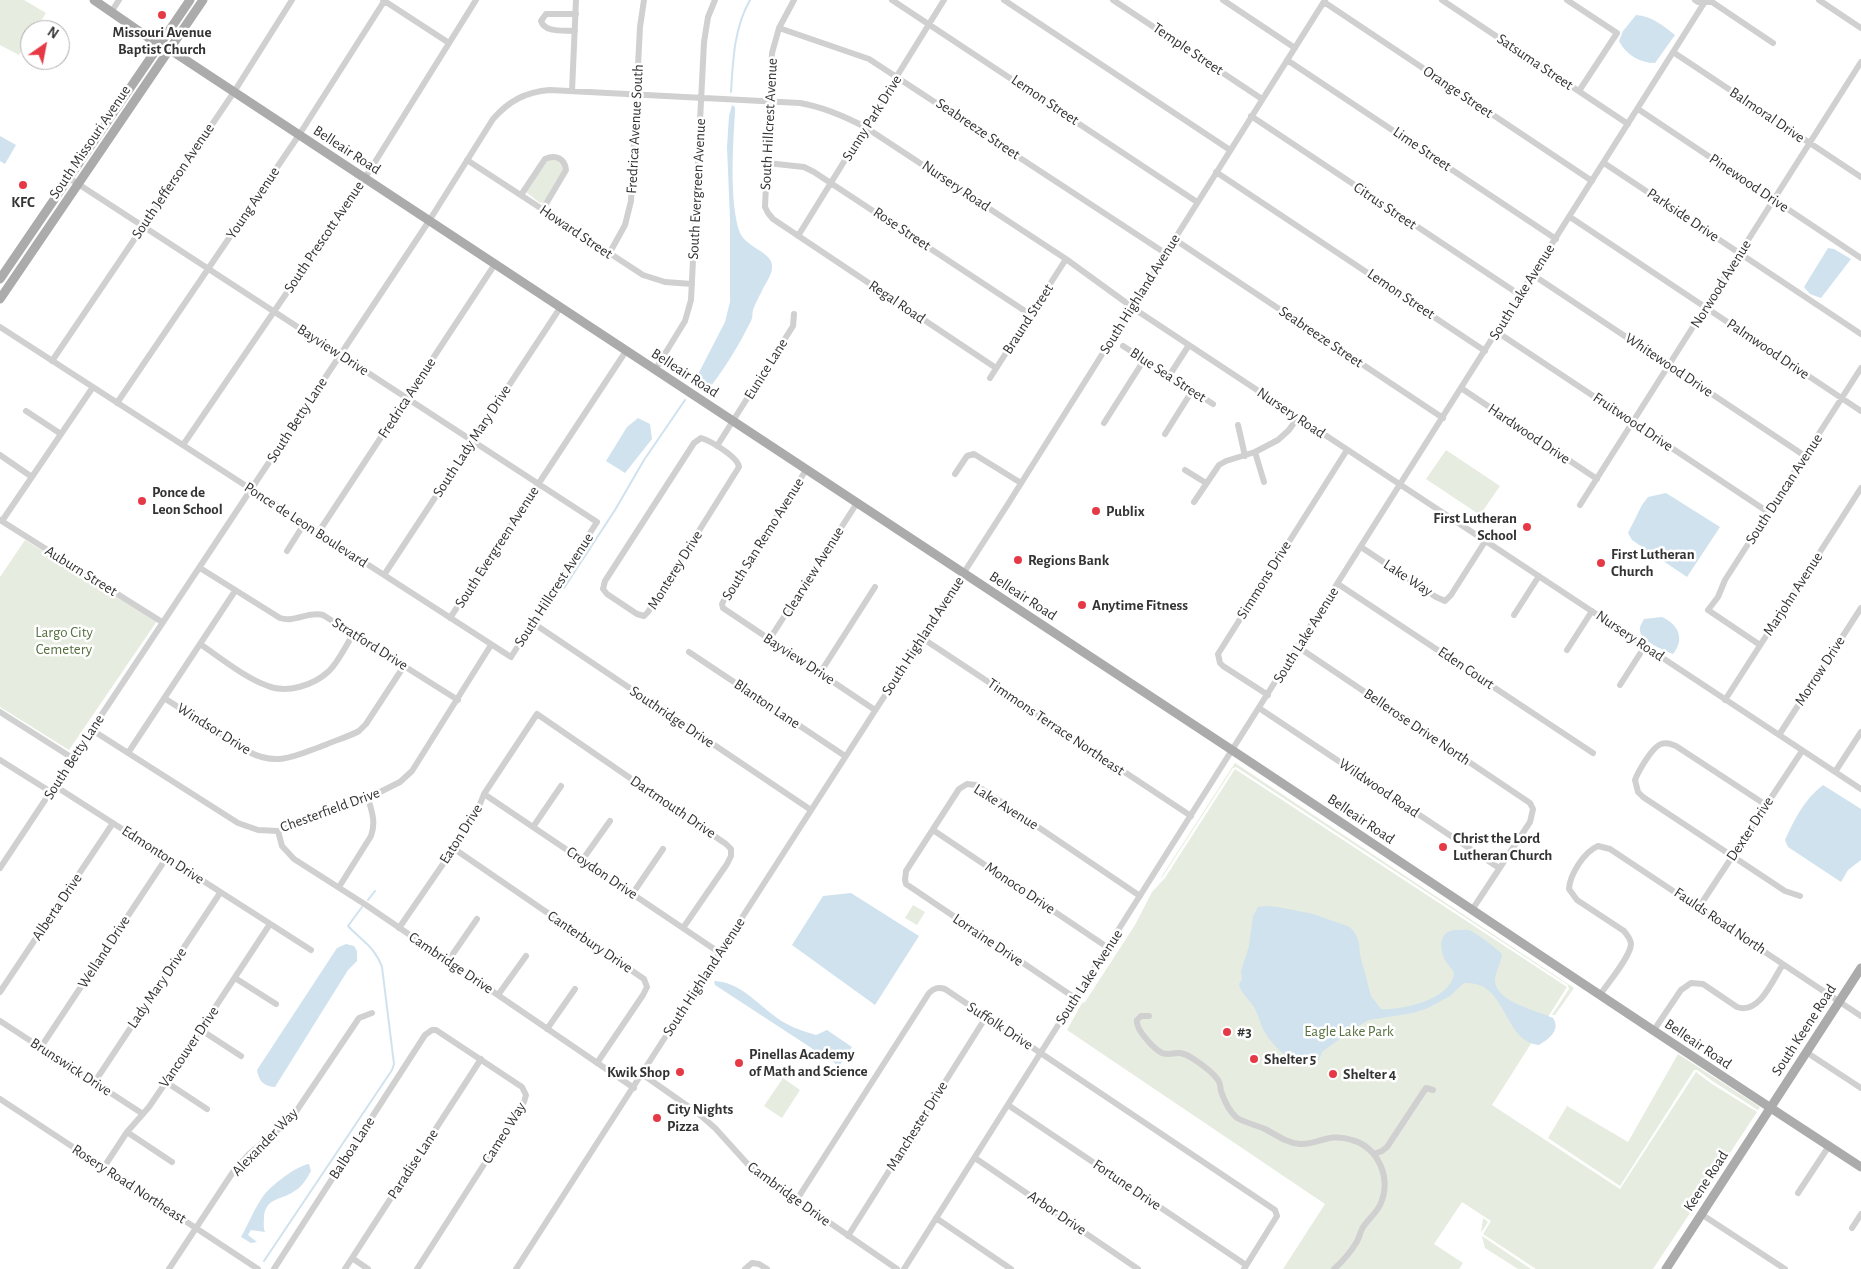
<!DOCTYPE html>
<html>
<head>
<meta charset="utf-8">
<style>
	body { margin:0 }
	#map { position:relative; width:1861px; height:1269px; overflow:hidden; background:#fff; font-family:"Alegreya Sans",sans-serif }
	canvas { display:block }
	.north { position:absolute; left:20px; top:20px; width:50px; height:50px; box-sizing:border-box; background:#fff; border:1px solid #adadad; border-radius:50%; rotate:33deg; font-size:14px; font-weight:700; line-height:20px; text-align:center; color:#333 }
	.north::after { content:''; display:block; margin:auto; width:18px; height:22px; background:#e63946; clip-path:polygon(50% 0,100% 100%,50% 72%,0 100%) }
</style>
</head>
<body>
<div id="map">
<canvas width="1861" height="1269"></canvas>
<div class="north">N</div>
</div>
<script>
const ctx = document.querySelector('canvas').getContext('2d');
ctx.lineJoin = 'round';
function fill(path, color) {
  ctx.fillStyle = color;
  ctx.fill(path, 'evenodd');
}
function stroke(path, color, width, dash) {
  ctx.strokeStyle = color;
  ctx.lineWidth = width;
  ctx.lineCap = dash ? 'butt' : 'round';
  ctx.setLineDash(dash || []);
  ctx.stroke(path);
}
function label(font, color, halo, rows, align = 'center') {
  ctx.font = font + ' "Alegreya Sans",sans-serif';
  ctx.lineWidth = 5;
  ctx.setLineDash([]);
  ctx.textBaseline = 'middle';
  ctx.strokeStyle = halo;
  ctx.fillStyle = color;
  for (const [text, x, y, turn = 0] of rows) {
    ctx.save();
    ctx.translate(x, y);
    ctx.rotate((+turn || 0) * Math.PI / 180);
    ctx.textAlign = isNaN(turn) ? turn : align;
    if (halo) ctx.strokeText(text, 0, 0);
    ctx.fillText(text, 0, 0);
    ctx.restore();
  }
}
const green = new Path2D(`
	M 0,0 L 24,0 L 46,13 L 35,30 L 30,30 L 30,37 L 19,55 L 0,45 Z
	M 548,160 L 556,160 L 562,164 L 563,170 L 544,202 L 540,203 L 526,192 Z
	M 1446,450 L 1500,486 L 1480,515 L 1426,479 Z
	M 25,540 L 157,621 L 69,750 L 0,707 L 0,577 Z
	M 1235,763 L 1574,988 L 1555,1015 L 1552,1015 L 1569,989 L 1568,985 L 1236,767 L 1233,768 L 1163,876 L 1160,879 Z
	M 1235,769 L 1567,987 L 1492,1105 L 1620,1189 L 1696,1072 L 1712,1084 L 1757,1112 L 1653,1269 L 1536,1269 L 1483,1234 L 1491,1221 L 1462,1202 L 1434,1244 L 1463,1263 L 1459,1269 L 1283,1269 L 1325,1204 L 1067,1030 L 1082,1003 L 1085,1002 L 1135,925 L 1152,892 L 1165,878 Z
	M 913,905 L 925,912 L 917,925 L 905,918 Z
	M 1678,1054 L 1760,1107 L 1758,1110 L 1714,1082 L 1697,1070 L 1694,1070 L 1620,1186 L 1548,1138 L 1567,1106 L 1628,1142 Z
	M 783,1078 L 800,1090 L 782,1118 L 764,1106 Z
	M 1483,1218 L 1488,1222 L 1481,1233 L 1482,1236 L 1531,1269 L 1518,1269 L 1485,1248 L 1481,1233 Z`);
const water = new Path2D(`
	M 1636,15 C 1652,16 1662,25 1675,35 L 1655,63 C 1640,63 1626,55 1619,41 L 1623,31 Z
	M 732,105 L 735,107 L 735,112 C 733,144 729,204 740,233 C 746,247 771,252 772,265 C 773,275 765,283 761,293 C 758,298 755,304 753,310 C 752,314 753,317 751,321 C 739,345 723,372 706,392 L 693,384 L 725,322 L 730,302 L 730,219 L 727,147 L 729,116 Z
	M 0,136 L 16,145 L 5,164 L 0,161 Z
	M 1828,248 L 1834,249 L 1851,259 L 1821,298 L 1810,294 L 1804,287 Z
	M 638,418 L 650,424 L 652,439 L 625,473 L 606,461 L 627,427 Z
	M 1666,493 L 1720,527 L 1687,577 L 1632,540 L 1628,533 L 1642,505 L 1648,497 Z
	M 1662,617 C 1679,625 1685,639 1673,654 C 1665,651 1641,641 1640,631 C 1639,627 1642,623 1644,619 Z
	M 1823,785 L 1861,809 L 1861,860 L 1848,870 L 1841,882 L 1788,847 L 1785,840 C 1795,818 1804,800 1823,785 Z
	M 851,893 L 919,936 L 875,1005 L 792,945 L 823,896 Z
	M 1266,906 L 1278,907 L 1313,914 L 1350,927 L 1356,935 L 1359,943 L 1360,955 L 1371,996 L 1381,1009 C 1402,1011 1454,998 1454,972 C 1451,968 1447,964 1445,960 C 1439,947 1439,931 1456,930 C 1460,930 1467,929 1471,931 C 1482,937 1493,946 1502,954 C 1501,963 1495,972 1495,981 C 1496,1002 1538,1011 1553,1018 C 1561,1030 1549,1039 1539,1045 C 1502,1041 1508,980 1464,983 L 1450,996 L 1428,1008 L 1413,1013 L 1369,1020 L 1350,1031 L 1322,1052 L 1319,1060 C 1298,1072 1273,1048 1263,1029 C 1260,1022 1258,1014 1254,1007 C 1249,999 1241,994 1239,984 L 1242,979 L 1241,971 L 1249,946 L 1253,916 L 1258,907 Z
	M 346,944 L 354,946 L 357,951 L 357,961 L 348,970 L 275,1087 C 263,1086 259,1081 257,1070 L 337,948 Z
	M 714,981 C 744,982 762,1011 787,1024 C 796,1029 806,1032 816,1035 L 827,1030 L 852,1047 L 839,1066 L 715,985 Z
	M 309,1164 L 311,1171 C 306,1180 302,1187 293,1192 C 281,1200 266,1198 264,1216 C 264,1222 263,1227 265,1232 L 251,1230 L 248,1235 L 257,1242 L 251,1243 L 241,1237 C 249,1223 255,1207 264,1195 C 272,1185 296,1166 309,1164 Z`);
const stream = new Path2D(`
	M 731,92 C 733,60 734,28 750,0
	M 564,588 L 615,510 L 644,460 L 685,400
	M 368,900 L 375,891
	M 264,1261 L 392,1070 L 394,1064 L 382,967 C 375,947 362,941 348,926 L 362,907`);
const minor = new Path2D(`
	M 383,0 L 449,43
	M 794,0 L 779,28 L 772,53 L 765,207 L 768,213 L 773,219 L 996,368
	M 892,0 L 1197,202
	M 1004,0 L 1230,150
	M 1113,0 L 1262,99
	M 1223,0 L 1295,48
	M 1442,0 L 1628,124
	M 1567,0 L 1617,33 L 1579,91
	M 1695,0 L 1698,2 L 1712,2 L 1773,43
	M 1819,0 L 1861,28
	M 1324,2 L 1592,181
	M 112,11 L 119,0
	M 779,28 L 869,59 L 1165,253
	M 575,31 C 563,30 545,33 541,21 L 546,14 L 576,14
	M 1673,52 L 1861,177
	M 1287,60 L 1556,239
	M 572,91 L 576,0
	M 1638,109 L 1861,258
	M 1251,116 L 1520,295
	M 467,160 L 643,275 L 665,282 L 692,284
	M 767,163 L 804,167 L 814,172 L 1031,315
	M 1604,163 L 1861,334
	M 1216,172 L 1485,351
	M 521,195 L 545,159 C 556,154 565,159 566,170 L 543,209
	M 1570,217 L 1861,411
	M 798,236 L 944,0
	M 1174,239 L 1443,418
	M 609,254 L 625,225 L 631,201 L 640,27 L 644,0
	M 1533,275 L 1805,456
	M 0,327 L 511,657 L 597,522 L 69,178
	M 1497,332 L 1768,512
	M 1123,346 L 1213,404
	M 52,361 L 234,92 L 292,0
	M 655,370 L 685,321 L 691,300 L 704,42 L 708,17 L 715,0
	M 1169,376 L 1189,345
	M 990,378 L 1066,259
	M 1461,388 L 1597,479
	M 117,403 L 299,135 L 385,0
	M 26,411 L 61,434
	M 1104,423 L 1144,360
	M 1238,425 L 1245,456
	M 1165,434 L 1192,391
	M 701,438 C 711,441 738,457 739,467 L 648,612 L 644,616 L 637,614 L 607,594 L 603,589 L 605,581 L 694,443 Z
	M 183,445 L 365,178 L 476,0
	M 717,446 L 793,326 L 794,314
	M 1255,452 L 1264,482
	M 0,455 L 32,477
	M 806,470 L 724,600 L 722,604 L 723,608 L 875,710
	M 1185,470 L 1206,483
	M 955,474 L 967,456 L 974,454 L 1021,483
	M 1194,502 L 1219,465 L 1226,461 L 1255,452 L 1278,440 L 1289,430 L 1298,417
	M 1580,505 L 1861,62
	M 0,520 L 162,622
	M 2,521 L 93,387
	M 318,533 L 495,264
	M 1361,547 L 1436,597 L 1445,601 L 1451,595 L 1486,540
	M 287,551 L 304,524
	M 200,568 L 280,618 C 295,623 308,611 323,615 L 458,700
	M 384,575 L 560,308
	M 1338,584 L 1593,753
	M 1514,615 L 1539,576
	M 450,618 L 626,351
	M 533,623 L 811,810
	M 922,638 L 1191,816
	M 769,640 L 857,503
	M 200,644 C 221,658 245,678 268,686 C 287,694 314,685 329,671 C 339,661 346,645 354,633
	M 1760,645 L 1708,610 L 1718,597 L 1725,580 L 1861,368
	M 1298,647 L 1530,803 L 1533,809 L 1530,822 L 1472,910
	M 1567,650 L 1592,611
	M 689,652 L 845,756
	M 820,673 L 875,587
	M 1620,685 L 1645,646
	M 1268,695 L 1223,666 L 1220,663 L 1218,654 L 1347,450
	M 164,698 L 249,752 C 278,767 297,755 325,745 C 336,740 348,737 359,731 L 366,724 L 404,666
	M 1725,700 L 1861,488
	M 1259,708 L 1499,868
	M 0,712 L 74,759
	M 92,730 L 238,823 L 258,830 L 278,831 L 368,798 L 400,782 L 412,771 L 491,645
	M 1779,735 L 1861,608
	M 128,753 L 235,591
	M 0,760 L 51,792
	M 1835,772 L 1861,732
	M 55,786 L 311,950
	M 484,794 L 720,953
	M 1766,805 L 1676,746 C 1671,744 1666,742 1661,744 C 1652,747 1638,772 1635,780 L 1638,792 L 1643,797 L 1785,891 L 1800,896
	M 533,827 L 561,786
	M 933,830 L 1107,947
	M 278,831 L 282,846 L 294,859 L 366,905 L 634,1088
	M 453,848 L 644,979 L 647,987 L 643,995 L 597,1063
	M 583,859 L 610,821
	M 0,868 L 429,221 L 493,119 C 509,101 525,92 550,90 L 800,103 C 823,107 844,116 865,127 L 1066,259 L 1139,312 L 1861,789
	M 339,887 L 371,836 C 376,822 372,812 368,798
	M 633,893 L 663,849
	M 1699,907 L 1802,751
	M 399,928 L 474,819 L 484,794 L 537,714 L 726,844 L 731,849 L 731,856 L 727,864 L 683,928
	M 448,961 L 477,919
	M 235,978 L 276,1004
	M 0,992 L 113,823
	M 498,995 L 526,956
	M 1600,995 C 1607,984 1631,956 1631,944 C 1631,939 1627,935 1624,931 L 1577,900 L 1569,889 C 1570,874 1584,852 1598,846 L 1610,849 L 1861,1016
	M 1075,998 L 906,884 L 905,880 L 906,871 L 959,789 L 967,784 L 976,785 L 1140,896
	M 1149,1016 L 1141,1016 L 1137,1020 C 1135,1029 1154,1049 1162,1053 C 1173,1057 1177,1048 1192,1058 C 1201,1064 1212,1071 1218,1080 C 1221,1084 1220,1087 1221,1091 C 1224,1100 1230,1112 1237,1118 C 1246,1123 1256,1125 1265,1129 C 1276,1135 1287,1143 1300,1144 C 1319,1145 1328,1132 1352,1140 C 1379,1148 1392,1179 1380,1205 C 1375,1215 1367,1220 1362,1229 C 1360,1233 1359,1239 1356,1243 C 1350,1253 1343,1261 1334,1269
	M 0,1021 L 143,1114
	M 547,1029 L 575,989
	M 201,1030 L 241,1056
	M 1654,1030 L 1681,990 L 1691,983 L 1703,984 L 1737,1007 C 1759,1015 1773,980 1783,964
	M 41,1047 L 167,857
	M 1806,1052 L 1861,1088
	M 642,1074 L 699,1114 L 715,1128 L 753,1170 L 897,1269
	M 166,1082 L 207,1109
	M 94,1083 L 220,893
	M 0,1099 L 258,1269
	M 1008,1105 L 1246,1265
	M 127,1132 L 172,1162
	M 1374,1154 L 1382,1151 L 1387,1147 L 1426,1088 L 1433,1090
	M 975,1158 L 1138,1269
	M 104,1167 L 127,1132 L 149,1107 L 166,1082 L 270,924
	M 1798,1193 L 1829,1146
	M 796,1201 L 929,993 C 934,988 938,987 945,989 L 1275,1210 L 1277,1216 L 1244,1269
	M 1701,1214 L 1785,1269
	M 936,1218 L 1011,1269
	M 1852,1228 L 1861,1214
	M 848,1236 L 986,1017
	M 352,1258 L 368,1269
	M 169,1269 L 233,1172 L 249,1154 L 291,1119 L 359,1018 L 372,1013
	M 274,1269 L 425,1035 L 432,1030 L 436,1030 L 522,1087 L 526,1095 L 524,1102 L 417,1269
	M 345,1269 L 481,1059
	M 516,1269 L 1008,504 L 1325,0
	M 745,1269 L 752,1263 L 759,1264 L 767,1269
	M 904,1269 L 1706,0`);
const major = new Path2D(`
	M 94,0 L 159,45 L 169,49 C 526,285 884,520 1241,756 C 1448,893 1653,1032 1861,1167
	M 0,279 L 190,0
	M 0,299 L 203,0
	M 1666,1269 L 1861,968`);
const markers = [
	[162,15,5,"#e63946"],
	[23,185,5,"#e63946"],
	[142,501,5,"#e63946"],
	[1096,511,5,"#e63946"],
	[1527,527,5,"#e63946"],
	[1018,560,5,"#e63946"],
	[1601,563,5,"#e63946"],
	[1082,605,5,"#e63946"],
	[1443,847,5,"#e63946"],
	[1227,1032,5,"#e63946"],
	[1254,1059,5,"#e63946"],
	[739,1063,5,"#e63946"],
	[680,1072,5,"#e63946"],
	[1333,1074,5,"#e63946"],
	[657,1118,5,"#e63946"]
];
const poiNames = [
	["Missouri Avenue",162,32,"center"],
	["Baptist Church",162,49,"center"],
	["KFC",23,202,"center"],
	["Ponce de",152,492],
	["Leon School",152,509],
	["Publix",1106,511],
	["First Lutheran",1517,518,"right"],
	["School",1517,535,"right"],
	["First Lutheran",1611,554],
	["Church",1611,571],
	["Regions Bank",1028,560],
	["Anytime Fitness",1092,605],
	["Christ the Lord",1453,838],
	["Lutheran Church",1453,855],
	["#3",1237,1032],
	["Pinellas Academy",749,1054],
	["of Math and Science",749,1071],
	["Shelter 5",1264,1059],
	["Kwik Shop",670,1072,"right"],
	["Shelter 4",1343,1074],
	["City Nights",667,1109],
	["Pizza",667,1126]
];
const streetNames = [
	["Temple Street",1188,49,34],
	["Satsuma Street",1535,62,34],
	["Orange Street",1458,92,34],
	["Lemon Street",1045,100,34],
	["Balmoral Drive",1767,115,34],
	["Sunny Park Drive",872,118,-58],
	["South Hillcrest Avenue",769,124,-87],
	["Fredrica Avenue South",635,129,-87],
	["Seabreeze Street",978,129,34],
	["South Missouri Avenue",90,142,-56],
	["Lime Street",1422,149,34],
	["Belleair Road",347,150,33],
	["South Jefferson Avenue",173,181,-56],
	["Pinewood Drive",1749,183,34],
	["Nursery Road",956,186,34],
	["South Evergreen Avenue",697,189,-87],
	["Young Avenue",253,203,-56],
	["Citrus Street",1385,206,34],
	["Parkside Drive",1683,215,34],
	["Rose Street",902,229,34],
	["Howard Street",576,232,34],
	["South Prescott Avenue",324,237,-56],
	["Norwood Avenue",1721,284,-58],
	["South Lake Avenue",1522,292,-58],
	["South Highland Avenue",1140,294,-58],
	["Lemon Street",1401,294,34],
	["Regal Road",897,302,34],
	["Braund Street",1028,319,-57],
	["Seabreeze Street",1321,337,34],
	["Palmwood Drive",1768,349,34],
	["Bayview Drive",333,350,33],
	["Whitewood Drive",1669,365,34],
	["Eunice Lane",766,369,-58],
	["Belleair Road",685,373,33],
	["Blue Sea Street",1168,375,33],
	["Fredrica Avenue",407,398,-57],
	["Nursery Road",1291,413,34],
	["South Betty Lane",297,420,-57],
	["Fruitwood Drive",1633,422,34],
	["Hardwood Drive",1529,434,34],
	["South Lady Mary Drive",472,441,-57],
	["South Duncan Avenue",1784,489,-57],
	["Ponce de Leon Boulevard",306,525,33],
	["South San Remo Avenue",763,539,-58],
	["South Evergreen Avenue",497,547,-57],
	["Monterey Drive",675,570,-58],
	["Auburn Street",81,571,32],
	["Clearview Avenue",813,572,-58],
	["Lake Way",1408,578,33],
	["Simmons Drive",1264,580,-58],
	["South Hillcrest Avenue",554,590,-57],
	["Marjohn Avenue",1793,594,-57],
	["Belleair Road",1023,596,33],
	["South Lake Avenue",1306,635,-58],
	["South Highland Avenue",923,636,-57],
	["Nursery Road",1630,636,34],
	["Stratford Drive",370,644,32],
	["Bayview Drive",799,659,33],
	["Eden Court",1466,668,34],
	["Morrow Drive",1820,671,-57],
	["Blanton Lane",767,704,34],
	["Southridge Drive",672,717,34],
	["Timmons Terrace Northeast",1056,727,34],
	["Bellerose Drive North",1417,727,34],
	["Windsor Drive",214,729,32],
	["South Betty Lane",74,757,-57],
	["Wildwood Road",1379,788,34],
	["Dartmouth Drive",673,807,34],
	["Lake Avenue",1006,807,32],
	["Chesterfield Drive",330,810,-20],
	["Belleair Road",1361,819,34],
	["Dexter Drive",1750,829,-57],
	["Eaton Drive",461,834,-58],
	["Edmonton Drive",163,855,33],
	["Croydon Drive",602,873,34],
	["Monoco Drive",1020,888,34],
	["Alberta Drive",57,907,-56],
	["Faulds Road North",1720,921,34],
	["Lorraine Drive",988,940,34],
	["Canterbury Drive",590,942,34],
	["Welland Drive",104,952,-57],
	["Cambridge Drive",451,963,34],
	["South Highland Avenue",704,977,-57],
	["South Lake Avenue",1089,977,-57],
	["Lady Mary Drive",157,988,-56],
	["Suffolk Drive",1000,1026,33],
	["South Keene Road",1804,1030,-57],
	["Belleair Road",1698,1044,34],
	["Vancouver Drive",189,1047,-56],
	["Brunswick Drive",71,1067,33],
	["Manchester Drive",917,1126,-58],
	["Cameo Way",504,1133,-58],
	["Alexander Way",265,1142,-46],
	["Balboa Lane",352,1148,-57],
	["Paradise Lane",413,1164,-57],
	["Keene Road",1706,1181,-57],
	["Rosery Road Northeast",129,1184,33],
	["Fortune Drive",1127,1185,34],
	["Cambridge Drive",789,1194,36],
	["Arbor Drive",1057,1213,34]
];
const parkNames = [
	["Largo City",64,632],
	["Cemetery",64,649],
	["Eagle Lake Park",1349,1031]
];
fill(green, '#e6ecdf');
fill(water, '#cfe2ee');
stroke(stream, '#cfe2ee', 2);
stroke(minor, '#d0d0d0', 6);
stroke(major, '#ababab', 9);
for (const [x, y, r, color] of markers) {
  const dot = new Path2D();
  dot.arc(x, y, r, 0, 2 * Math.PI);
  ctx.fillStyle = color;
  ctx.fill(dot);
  stroke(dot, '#fff', 2);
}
label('bold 15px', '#333', '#fff', poiNames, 'left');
label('15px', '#333', '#fff', streetNames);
label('15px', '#56703f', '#fff', parkNames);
</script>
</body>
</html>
